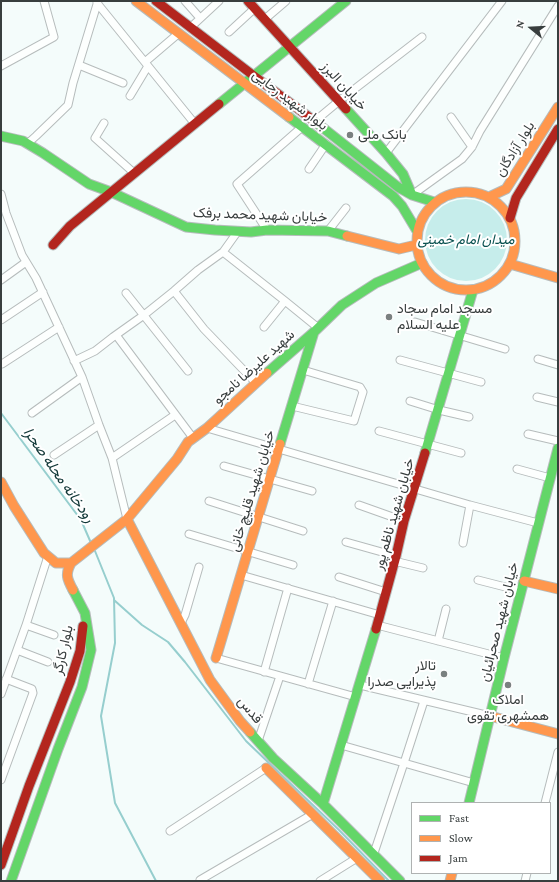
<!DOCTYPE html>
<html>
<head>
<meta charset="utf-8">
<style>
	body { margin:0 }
	#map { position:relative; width:559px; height:882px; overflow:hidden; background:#f4fcfb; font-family:"Crimson Pro",serif }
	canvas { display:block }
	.frame { position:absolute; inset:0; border:2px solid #383e3e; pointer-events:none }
	.legend { position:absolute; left:411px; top:802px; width:140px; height:72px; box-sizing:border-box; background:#fff; border:1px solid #afb2b2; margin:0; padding:5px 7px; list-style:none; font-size:12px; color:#383e3e }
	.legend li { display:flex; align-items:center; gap:8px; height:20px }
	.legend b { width:20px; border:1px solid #afb2b2 }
	.north { position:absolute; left:511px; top:8px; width:40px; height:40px; -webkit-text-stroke:3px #fff; paint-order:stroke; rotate:288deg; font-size:11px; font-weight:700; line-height:16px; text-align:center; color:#383e3e }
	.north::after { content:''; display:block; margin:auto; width:14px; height:18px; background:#383e3e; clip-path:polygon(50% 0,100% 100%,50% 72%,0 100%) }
</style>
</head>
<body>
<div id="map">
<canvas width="559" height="882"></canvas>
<div class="frame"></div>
<ul class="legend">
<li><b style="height:5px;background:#63d668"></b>Fast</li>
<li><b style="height:5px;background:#ff974d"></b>Slow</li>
<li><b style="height:5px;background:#b3261e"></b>Jam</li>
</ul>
<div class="north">N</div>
</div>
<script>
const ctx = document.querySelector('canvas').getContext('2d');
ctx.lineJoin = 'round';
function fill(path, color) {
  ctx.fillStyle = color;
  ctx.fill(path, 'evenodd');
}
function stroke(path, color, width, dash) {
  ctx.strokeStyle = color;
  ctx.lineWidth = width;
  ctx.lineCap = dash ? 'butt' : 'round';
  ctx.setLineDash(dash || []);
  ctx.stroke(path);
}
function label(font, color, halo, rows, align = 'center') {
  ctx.font = font + ' "Crimson Pro",Vazirmatn,serif';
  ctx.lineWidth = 4;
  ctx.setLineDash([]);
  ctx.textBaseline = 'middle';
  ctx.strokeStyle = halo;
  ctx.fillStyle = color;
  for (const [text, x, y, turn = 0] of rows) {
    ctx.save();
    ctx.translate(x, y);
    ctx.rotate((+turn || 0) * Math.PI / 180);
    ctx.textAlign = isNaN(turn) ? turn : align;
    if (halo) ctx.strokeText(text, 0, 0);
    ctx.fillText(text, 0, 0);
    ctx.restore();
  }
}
const green = new Path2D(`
	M425 240a41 41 0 1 1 82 0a41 41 0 1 1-82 0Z`);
const stream = new Path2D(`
	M 1,413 L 81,520 L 91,543
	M 95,551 L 114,598 L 115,643 L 101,716 L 115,803 L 156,881
	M 114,600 L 142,625 L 168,642 L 185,662 L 246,741 L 339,830 L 389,881`);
const street = new Path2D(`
	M 185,1 L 200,18
	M 97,3 L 195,124
	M 265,19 L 286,1
	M 191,27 L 219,1
	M 229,32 L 255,8
	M 145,62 L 179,33
	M 79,65 L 123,83
	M 1,66 L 54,37 L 44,1
	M 130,96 L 148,66
	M 451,117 L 472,147
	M 315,121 L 339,101 L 422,37
	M 104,123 L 95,138 L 134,173
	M 27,144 L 36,136 L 68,105 L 73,83 L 98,1
	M 386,153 L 502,1
	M 309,169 L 326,144
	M 1,194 L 6,213 L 22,255 L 36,278 L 82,377 L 99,425 L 112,458 L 127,519
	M 412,195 L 462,159 L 472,147 L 480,131 L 558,6
	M 267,230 L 237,184 L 302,127
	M 328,231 L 346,208
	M 223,252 L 285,301 L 317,327
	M 1,280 L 26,262
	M 174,291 L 204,329 L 256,383
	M 126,293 L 188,371
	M 1,320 L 43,292
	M 415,322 L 505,349
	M 264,327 L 285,301
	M 116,335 L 193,438
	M 538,359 L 558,365
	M 400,360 L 481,382
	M 74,361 L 95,351 L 113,337 L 144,315 L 174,291 L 198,270 L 223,252 L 238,231
	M 2,364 L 59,327
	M 537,397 L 558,402
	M 410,401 L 439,410 L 469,417
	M 292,406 L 354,421 L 363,392 L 360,387 L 303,370
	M 32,413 L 82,377
	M 207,428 L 470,505 L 538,523
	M 379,431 L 461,453
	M 528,434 L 558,441
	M 54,455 L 99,425
	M 112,458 L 175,415
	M 224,466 L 312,491
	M 517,469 L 550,478
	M 209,501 L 303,531
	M 359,505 L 404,521
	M 189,534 L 293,565
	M 346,542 L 396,556
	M 463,543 L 470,505
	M 394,561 L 423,568
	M 241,575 L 380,615
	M 339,577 L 386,592
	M 478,580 L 521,591
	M 181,623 L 185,615 L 199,567
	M 26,625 L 54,635
	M 377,625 L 504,658
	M 438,641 L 446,609
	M 17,650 L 48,662
	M 216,658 L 356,697
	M 264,672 L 288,588
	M 308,684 L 333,601
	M 360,685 L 490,716
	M 1,694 L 26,625 L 48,556
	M 258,741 L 280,676
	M 341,745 L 474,783
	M 1,780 L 33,693 L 32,689 L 6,679
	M 545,803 L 558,752
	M 170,831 L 266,768
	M 374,853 L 404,763 L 424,701
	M 200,880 L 313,814
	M 320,881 L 357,858
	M 525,881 L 527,873`);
const fast = new Path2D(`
	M 219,104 L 346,1
	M 346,109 L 386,153 L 403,174 L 412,195
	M 289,117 L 393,196 L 402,206 L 417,231
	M 313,120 L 398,187 L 412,195 L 434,202
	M 1,136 L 23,141 L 43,153 L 89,184 L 111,192 L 186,227 L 215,230 L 251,232 L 267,230 L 328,231 L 347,236
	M 267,373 L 314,332 L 342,305 L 376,283 L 422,263
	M 280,444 L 314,332
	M 425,453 L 473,290
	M 250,732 L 273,758 L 323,804 L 400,881
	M 469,803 L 504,658 L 558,448
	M 323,804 L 376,629
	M 11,881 L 58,749 L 82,687 L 91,650 L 85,613 L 73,590`);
const slow = new Path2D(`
	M 136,1 L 289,117
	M417 241a49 49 0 1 1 98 0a49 49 0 1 1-98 0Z
	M 489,197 L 506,189 L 558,107
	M 347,236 L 399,249 L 416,245
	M 510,264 L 558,278
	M 1,482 L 14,506 L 44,553 L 56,563 L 71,563
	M 127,519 L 210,680 L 240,721 L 250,732
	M 524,581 L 558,589
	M 73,590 C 67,579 65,574 71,563 L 127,519 L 177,459 L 188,442 L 207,428 L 267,373
	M 216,658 L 280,444
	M 490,716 L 558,734
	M 266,768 L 380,881
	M 450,881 L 452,873`);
const jam = new Path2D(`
	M 156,1 L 254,76 L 313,120
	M 248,1 L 346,109
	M 510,218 L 516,198 L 558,129
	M 53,245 L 70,226 L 219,104
	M 376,629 L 396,556 L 404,521 L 425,453
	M 1,865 L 29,786 L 70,682 L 80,651 L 83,626`);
const markers = [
	[350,135,4,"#7a8080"],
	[389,317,4,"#7a8080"],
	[444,674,4,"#7a8080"],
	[508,685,4,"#7a8080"]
];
const streetNames = [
	["خیابان البرز",344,86,48],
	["بلوار شهید رجایی",290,100,37],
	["بلوار آزادگان",515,149,-58],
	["خیابان شهید محمد برفک",260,215,2],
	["شهید علیرضا نامجو",254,367,-42],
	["خیابان شهید قلیچ خانی",252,491,-73],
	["خیابان شهید ناظم پور",394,514,-74],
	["خیابان شهید صحرائیان",499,622,-76],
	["بلوار کارگر",63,650,-77],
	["قدس",250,710,51]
];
const poiNames = [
	["بانک ملی",358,135],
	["مسجد امام سجاد",397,309],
	["علیه السلام",397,325],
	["تالار",436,666,"right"],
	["پذیرایی صدرا",436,682,"right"],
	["املاک",508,700,"center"],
	["همشهری تقوی",508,716,"center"]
];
const parkNames = [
	["میدان امام خمینی",466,240]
];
const waterNames = [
	["رودخانه محله صحرا",59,475,55]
];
fill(green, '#c6edeb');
stroke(stream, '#96cece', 2);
stroke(street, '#b6bcbc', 9);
stroke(fast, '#b6bcbc', 11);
stroke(slow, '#b6bcbc', 11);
stroke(jam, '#b6bcbc', 11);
stroke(street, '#fdfffe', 7);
stroke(fast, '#63d668', 9);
stroke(slow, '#ff974d', 9);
stroke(jam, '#b3261e', 9);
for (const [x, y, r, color] of markers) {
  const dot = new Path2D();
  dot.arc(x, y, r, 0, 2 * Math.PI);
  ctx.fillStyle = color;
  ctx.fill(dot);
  stroke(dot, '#fff', 1.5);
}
label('14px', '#383e3e', '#fff', streetNames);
label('14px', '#383e3e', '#fff', poiNames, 'left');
label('italic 14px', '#095150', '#fff', parkNames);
label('italic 15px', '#103737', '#fff', waterNames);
</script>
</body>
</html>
